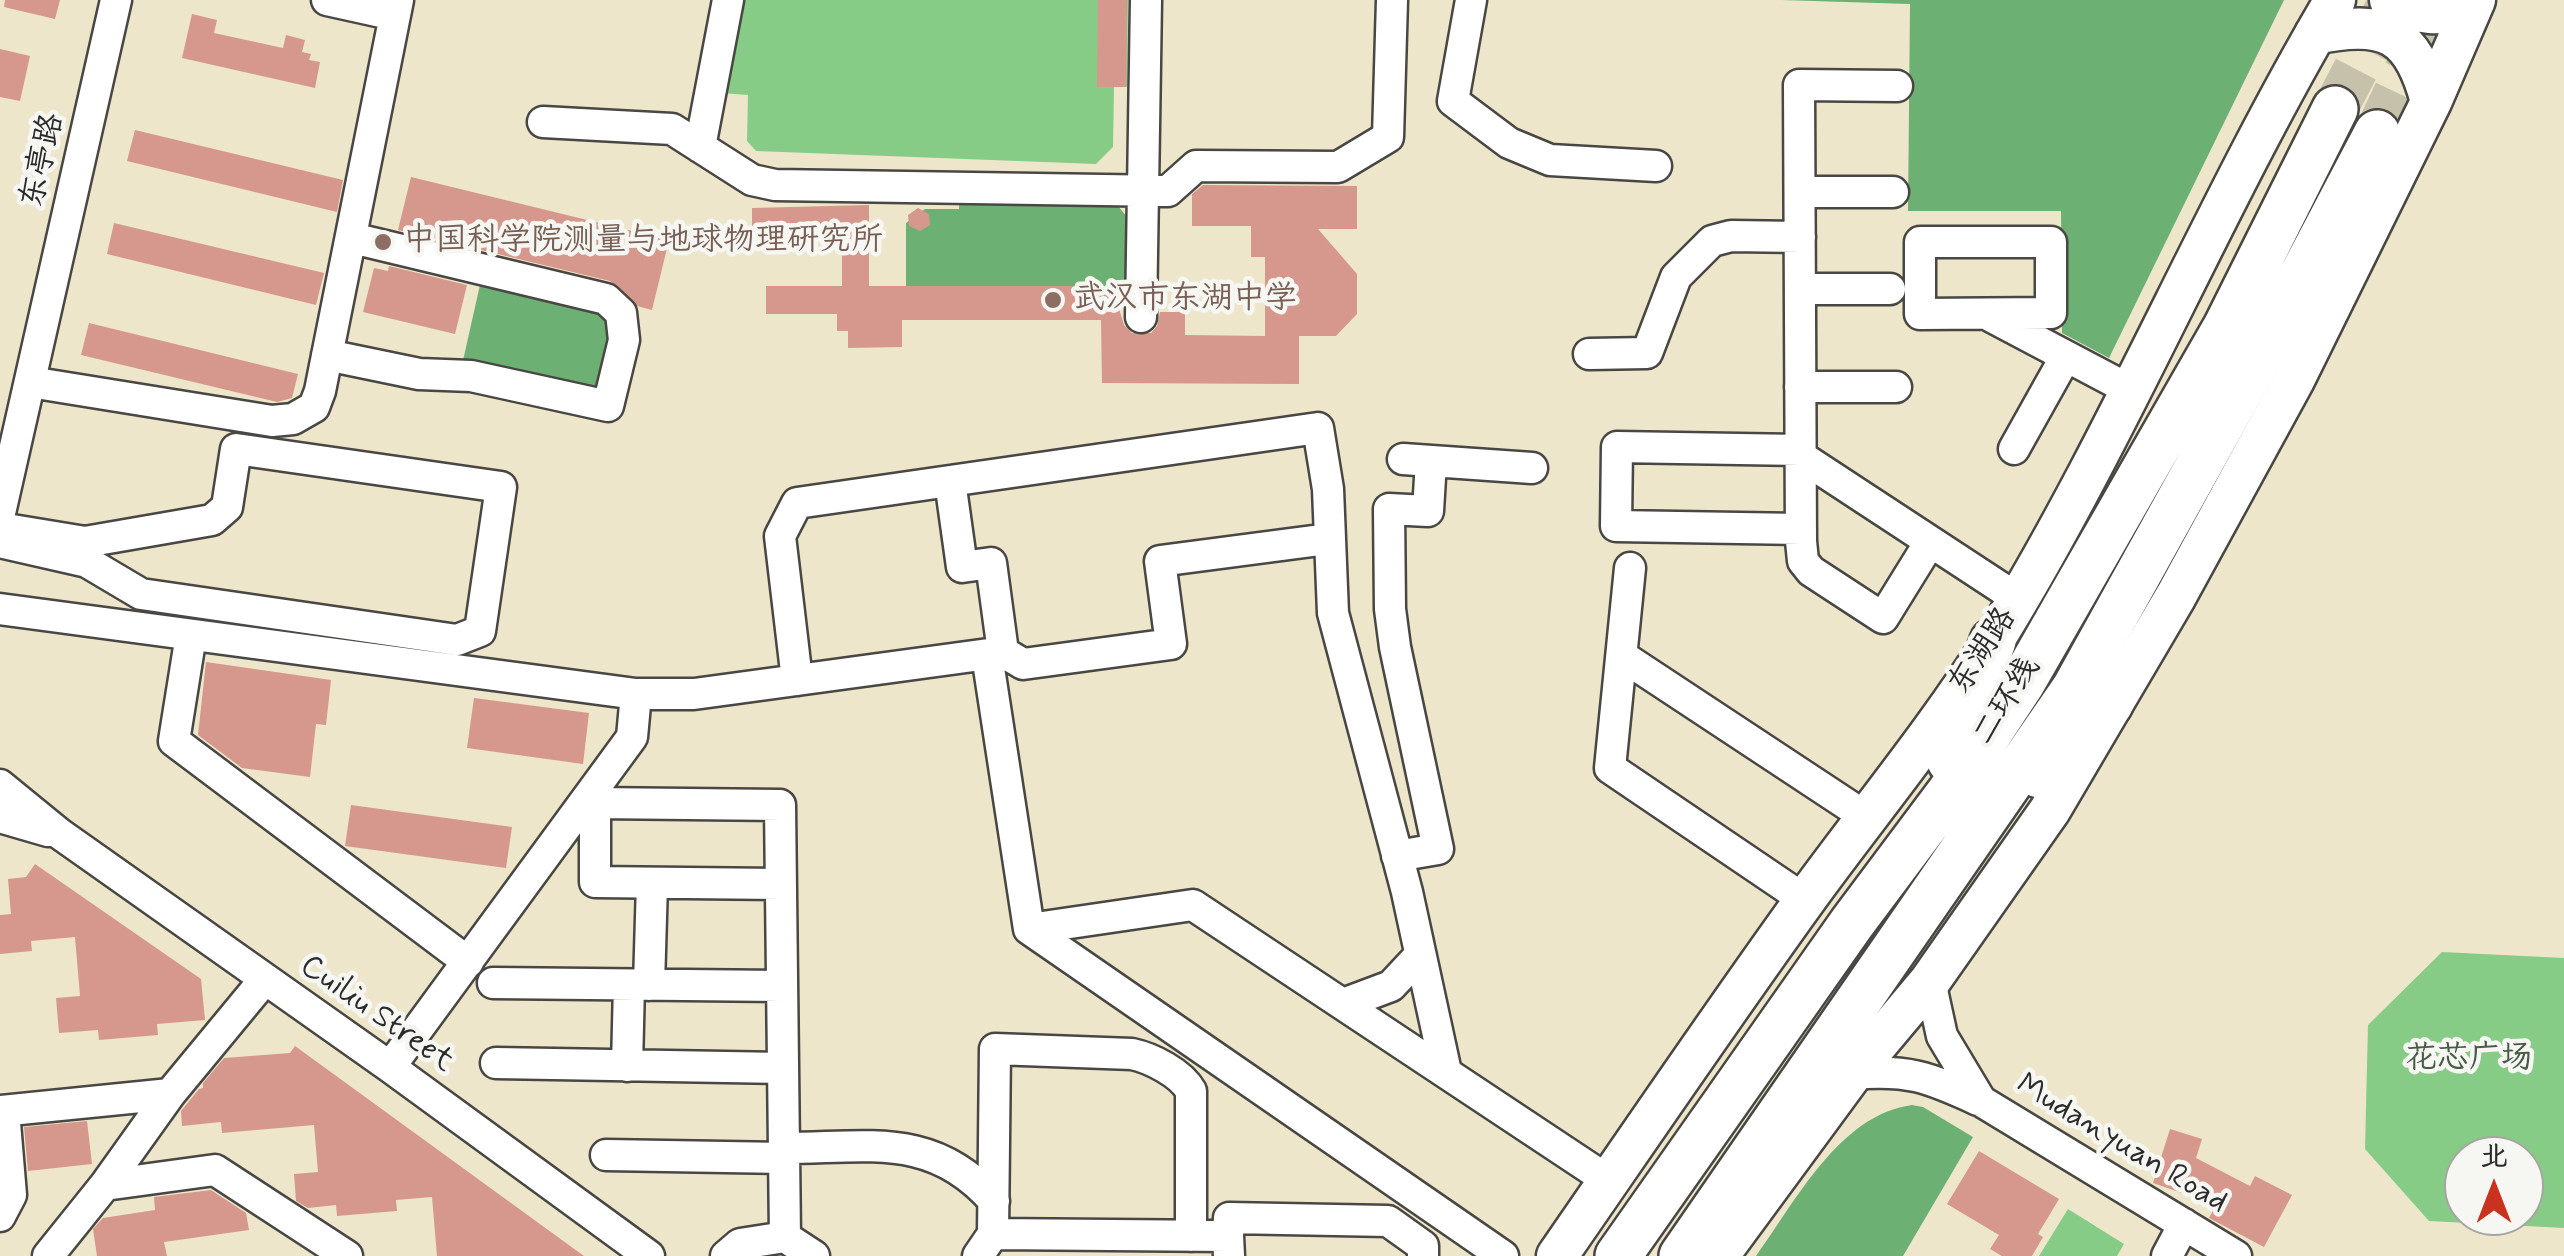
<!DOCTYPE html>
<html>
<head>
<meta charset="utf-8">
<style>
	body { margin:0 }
	#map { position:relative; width:2564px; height:1256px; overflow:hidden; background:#ede6cb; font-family:Mynerve,"LXGW WenKai TC",sans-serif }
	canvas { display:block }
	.north { position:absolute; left:2444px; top:1136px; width:100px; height:100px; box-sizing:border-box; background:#f6f6f2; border:2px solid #a5a5a2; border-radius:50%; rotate:0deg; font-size:28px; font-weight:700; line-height:40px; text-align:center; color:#2b2b2b }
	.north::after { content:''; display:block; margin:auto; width:35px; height:45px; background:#c8321e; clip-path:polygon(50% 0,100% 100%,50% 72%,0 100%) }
</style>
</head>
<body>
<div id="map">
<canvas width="2564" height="1256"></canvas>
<div class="north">北</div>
</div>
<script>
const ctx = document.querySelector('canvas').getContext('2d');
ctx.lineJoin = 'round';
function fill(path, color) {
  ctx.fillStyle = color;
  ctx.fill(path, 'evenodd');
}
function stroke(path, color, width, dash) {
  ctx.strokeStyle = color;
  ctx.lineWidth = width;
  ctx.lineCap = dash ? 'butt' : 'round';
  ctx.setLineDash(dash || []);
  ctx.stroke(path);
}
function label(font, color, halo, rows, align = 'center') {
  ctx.font = font + ' Mynerve,"LXGW WenKai TC",sans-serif';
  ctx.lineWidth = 9;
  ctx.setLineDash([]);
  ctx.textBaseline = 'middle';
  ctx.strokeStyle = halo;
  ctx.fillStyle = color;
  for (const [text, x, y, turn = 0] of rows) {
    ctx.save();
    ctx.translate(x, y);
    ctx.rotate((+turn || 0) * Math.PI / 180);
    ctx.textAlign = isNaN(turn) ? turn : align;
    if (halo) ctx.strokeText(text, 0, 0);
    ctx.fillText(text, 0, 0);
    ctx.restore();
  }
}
const green = new Path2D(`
	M 737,0 L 1128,0 L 1127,87 L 1114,87 L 1113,147 L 1096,164 L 756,151 L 747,141 L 748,95 L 721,93 Z
	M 2442,952 L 2564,958 L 2564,1228 L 2429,1221 L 2365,1149 L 2368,1025 ZM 2464,1156 L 2524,1156 L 2524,1216 L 2464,1216 Z
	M 2068,1209 L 2124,1244 L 2117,1256 L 2039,1256 Z`);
const forest = new Path2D(`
	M 1781,0 L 2284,0 L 2109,358 L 2062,333 L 2061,211 L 1908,211 L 1910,4 Z
	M 959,199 L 1113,200 L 1128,218 L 1128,286 L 906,286 L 906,223 L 925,209 L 959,209 Z
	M 482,276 L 614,316 L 601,397 L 462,365 Z
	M 1912,1105 L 1923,1107 L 1973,1137 L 1903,1256 L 1756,1256 C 1796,1201 1839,1115 1912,1105 Z`);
const building = new Path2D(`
	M 5,0 L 60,0 L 55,19 L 4,7 Z
	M 1098,0 L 1127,0 L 1126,87 L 1097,87 Z
	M 192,14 L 217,20 L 214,33 L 283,48 L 286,35 L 305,40 L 302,52 L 311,54 L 309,60 L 320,62 L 315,88 L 182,58 Z
	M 0,49 L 30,56 L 20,101 L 0,97 Z
	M 135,130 L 343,180 L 337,212 L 127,161 Z
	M 411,177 L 669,240 L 652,310 L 637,306 L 610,281 L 398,230 Z
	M 1203,185 L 1357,186 L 1357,229 L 1318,229 L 1357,274 L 1357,314 L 1336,336 L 1299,336 L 1299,384 L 1102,383 L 1101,320 L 902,320 L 902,347 L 848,348 L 848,331 L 837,331 L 837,314 L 766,314 L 766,286 L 842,286 L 842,237 L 752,237 L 752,208 L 869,205 L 869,286 L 1120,286 L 1120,312 L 1124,325 L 1132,333 L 1151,333 L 1157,326 L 1160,312 L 1185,312 L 1185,335 L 1265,336 L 1265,257 L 1251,257 L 1251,226 L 1192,226 L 1192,194 Z
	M 918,208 L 929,214 L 930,225 L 920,231 L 909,226 L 908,215 Z
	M 114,223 L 324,273 L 316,305 L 107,254 Z
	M 389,266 L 467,285 L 455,334 L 363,312 L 374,268 L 388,271 Z
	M 89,323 L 298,374 L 292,398 L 277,402 L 81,355 Z
	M 206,662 L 331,680 L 326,725 L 316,724 L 310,777 L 242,768 L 198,735 Z
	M 474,698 L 589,713 L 583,764 L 467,748 Z
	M 351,805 L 512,827 L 506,868 L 345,846 Z
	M 35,864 L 201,979 L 205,1020 L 157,1024 L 158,1035 L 99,1040 L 98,1030 L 59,1033 L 56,998 L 80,996 L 75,937 L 31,941 L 32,951 L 0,954 L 0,915 L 11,914 L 8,879 L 26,877 Z
	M 295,1046 L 555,1235 L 584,1256 L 437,1256 L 432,1197 L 396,1200 L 397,1211 L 337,1216 L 336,1205 L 308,1208 L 296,1201 L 294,1174 L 318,1172 L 314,1125 L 222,1133 L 221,1122 L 182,1126 L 181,1111 L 199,1089 L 203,1088 L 203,1083 L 224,1058 L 290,1053 Z
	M 87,1121 L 92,1164 L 28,1171 L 24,1127 Z
	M 2170,1129 L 2202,1139 L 2196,1158 L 2250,1186 L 2255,1176 L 2292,1195 L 2264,1247 L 2209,1218 L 2216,1205 L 2153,1183 Z
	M 1979,1151 L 2059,1199 L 2038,1234 L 2043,1237 L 2032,1256 L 2002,1256 L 1990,1249 L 1999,1235 L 1947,1204 Z
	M 211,1190 L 246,1213 L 249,1230 L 164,1242 L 167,1256 L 97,1256 L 93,1229 L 103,1218 L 155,1210 L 154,1197 Z`);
const highwayTunnel = new Path2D(`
	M 2335,109 L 2392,0
	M 2377,133 L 2440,0`);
const minor = new Path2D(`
	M 327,0 L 395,15
	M 1471,0 L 1453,101 L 1509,143 L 1550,160 L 1656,166
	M 1897,86 L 1799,85 L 1801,541 L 1803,561 L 1811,571 L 1883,618 L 1930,542
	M 543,122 L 672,129 L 752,180 L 775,185 L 1168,191 L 1196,166 L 1338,167 L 1388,137 L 1392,0
	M 700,147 L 728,0
	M 1800,192 L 1893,192
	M 1920,242 L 2051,242 L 2051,313 L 1920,314 Z
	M 1800,289 L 1890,289
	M 1141,317 L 1146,0
	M 1992,317 L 2132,391
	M 1589,354 L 1647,353 L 1676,277 L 1712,241 L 1731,236 L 1800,237
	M 327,355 L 419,374 L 471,376 L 608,406 L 624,340 L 621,313 L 606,299 L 352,238
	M 30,382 L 272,421 L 293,419 L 314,407 L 320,391 L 398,0
	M 1800,387 L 1896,387
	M 2014,449 L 2066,356
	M 1800,450 L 1617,447 L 1616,526 L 1801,529
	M 1800,456 L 2018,599
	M 1403,459 L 1532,468
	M 0,513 L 116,0
	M 0,528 L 85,542 L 212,520 L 227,507 L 236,449 L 501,487 L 480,631 L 457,640 L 141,594 L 87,562 L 0,542
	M 1630,568 L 1610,768 L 1805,900
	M 0,609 L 636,694 L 694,694 L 1003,652 L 991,563 L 962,567 L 950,481
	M 191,635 L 174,741 L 468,962
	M 1003,652 L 1023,664 L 1171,644 L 1160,561 L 1328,539
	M 987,655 L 1029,929 L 1503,1256
	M 1622,656 L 1866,817
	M 797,680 L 780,536 L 797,503 L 1318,428 L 1328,489 L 1333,613 L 1407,892 L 1446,1072
	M 0,785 L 60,834 L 390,1067 L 649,1256
	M 0,817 L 48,831
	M 1397,856 L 1438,849 L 1395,647 L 1390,609 L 1389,509 L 1428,511 L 1431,461
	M 779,884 L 595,882 L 595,803 L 780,805 L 785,1237
	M 1029,929 L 1193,905 L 1609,1181
	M 1930,981 L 1942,1036 L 1981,1101 L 2236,1256
	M 493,983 L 781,986
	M 649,985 L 652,883
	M 1343,1004 L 1391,986 L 1420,955
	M 496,1063 L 783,1068
	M 627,1066 L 629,985
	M 390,1067 L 632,737 L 636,694
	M 1852,1074 C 1908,1069 1928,1077 1978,1100
	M 0,1111 L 170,1094
	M 785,1148 C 868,1148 933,1131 994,1201
	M 606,1155 L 785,1158
	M 105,1185 L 215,1170 L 347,1256
	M 0,1216 L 11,1195 L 4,1111
	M 993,1234 L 995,1049 L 1132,1054 C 1151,1058 1181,1073 1191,1091 L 1191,1236
	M 1228,1236 L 1229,1218 L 1388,1221 L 1423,1246 L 1423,1256
	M 48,1256 L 105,1185 L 170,1094 L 265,979
	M 726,1256 L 740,1244 L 785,1237 L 814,1256
	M 978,1256 L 993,1234 L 1228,1236 L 1229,1256
	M 2167,1256 L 2184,1224`);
const major = new Path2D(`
	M 2390,0 C 2417,16 2442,16 2471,8
	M 2315,34 C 2385,19 2413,32 2431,102
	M 1557,1256 C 1640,1136 1722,1015 1808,896 C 1870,811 1938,729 1994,640 C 2121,434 2212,208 2335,0
	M 1718,1256 L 1852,1074 L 1930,981 L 2050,810 L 2176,596 L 2294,380 L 2431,102 L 2475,0`);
const highway = new Path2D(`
	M 1950,761 L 1993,641
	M 2039,775 L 2110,704
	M 1618,1256 L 1852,923 L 1950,792 L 2022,683 L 2226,327 L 2335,109
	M 1682,1256 L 2075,688 L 2265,346 L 2377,133`);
const markers = [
	[383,242,10,"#8d6e63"],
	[1053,300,10,"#8d6e63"]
];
const streetNames = [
	["东亭路",44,161,-77],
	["东湖路",1984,652,-57],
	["二环线",2008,702,-58],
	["Cuiliu Street",376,1015,35],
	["Mudanyuan Road",2121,1145,31]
];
const educationNames = [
	["中国科学院测量与地球物理研究所",403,242],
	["武汉市东湖中学",1073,300]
];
const parkNames = [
	["花芯广场",2469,1060]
];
fill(green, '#87cc86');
fill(forest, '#6db073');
fill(building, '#d6978c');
stroke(highwayTunnel, '#c6c1ab', 45, [45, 22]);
stroke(minor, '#484743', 35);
stroke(major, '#484743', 45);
stroke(highway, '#484743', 50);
stroke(minor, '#fff', 30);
stroke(major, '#fff', 40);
stroke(highway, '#fff', 45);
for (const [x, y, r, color] of markers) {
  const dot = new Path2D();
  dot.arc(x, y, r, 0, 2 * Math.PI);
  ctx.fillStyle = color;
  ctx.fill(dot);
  stroke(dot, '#f6f6f2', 4);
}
label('32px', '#2b2b2b', '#f6f6f2', streetNames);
label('32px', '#785e54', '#f6f6f2', educationNames, 'left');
label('32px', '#475b46', '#f6f6f2', parkNames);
</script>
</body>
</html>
